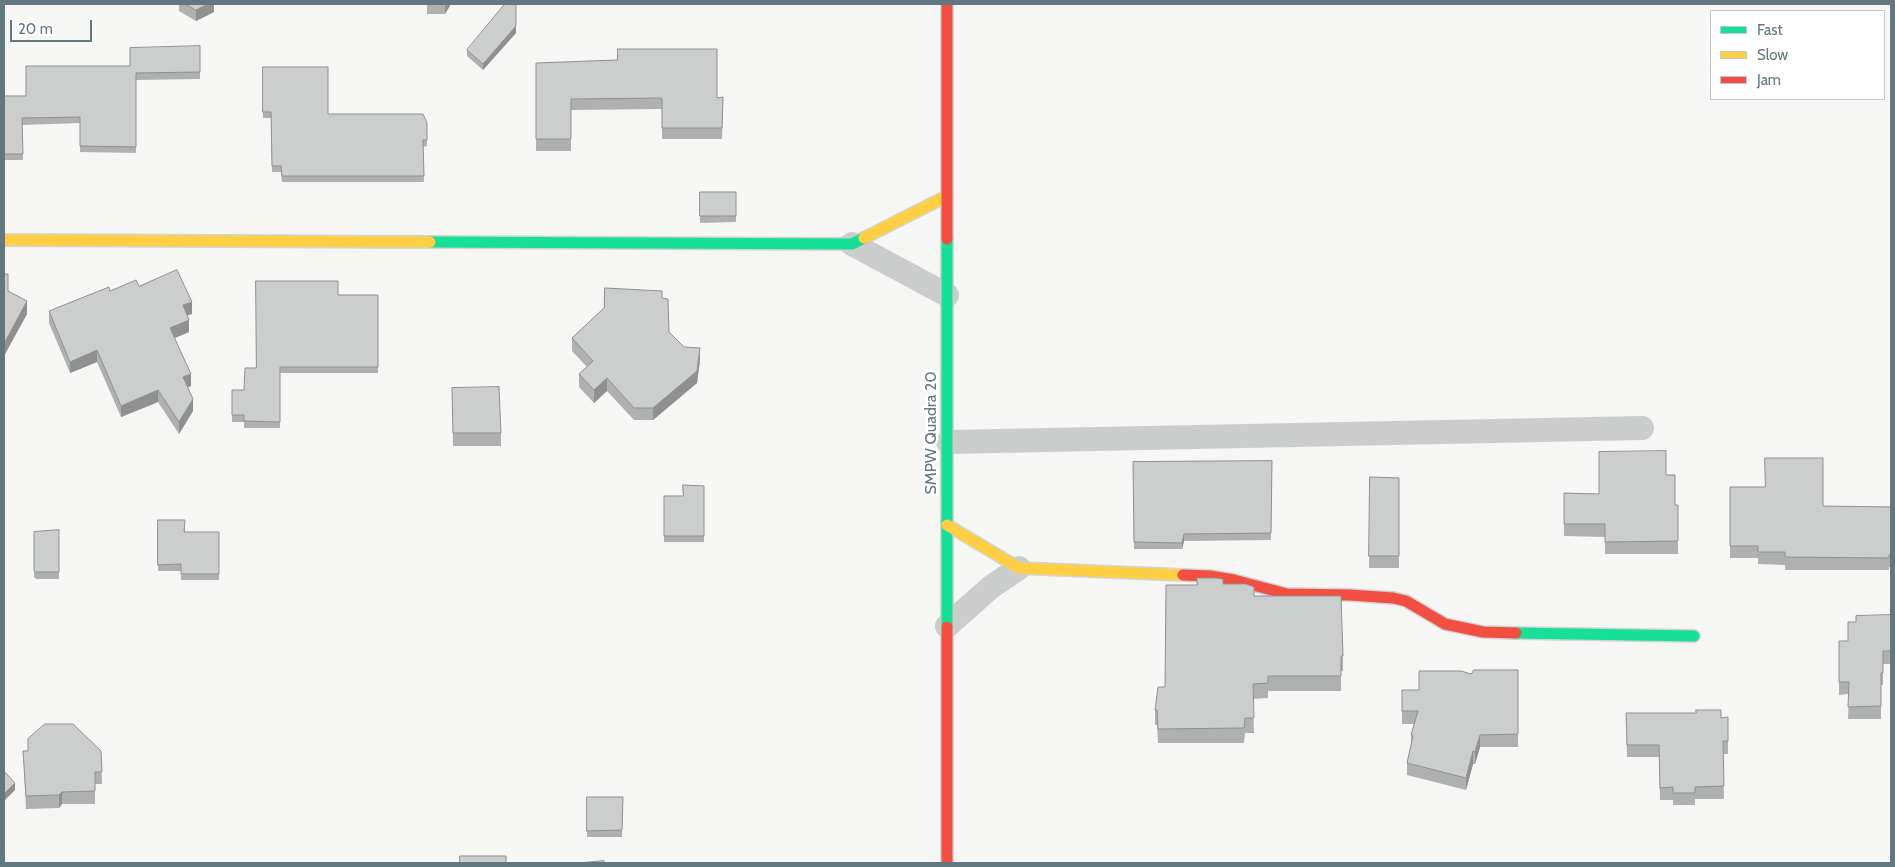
<!DOCTYPE html>
<html>
<head>
<meta charset="utf-8">
<style>
	body { margin:0 }
	#map { position:relative; width:1895px; height:867px; overflow:hidden; background:#f6f6f5; font-family:Cabin,sans-serif }
	canvas { display:block }
	.frame { position:absolute; inset:0; border:5px solid #62777f; pointer-events:none }
	.legend { position:absolute; left:1710px; top:10px; width:175px; height:90px; box-sizing:border-box; background:#fff; border:1px solid #c0c9cc; margin:0; padding:6px 9px; list-style:none; font-size:15px; color:#62777f }
	.legend li { display:flex; align-items:center; gap:10px; height:25px }
	.legend b { width:25px; border:1px solid #c0c9cc }
	.scale { position:absolute; left:10px; top:20px; width:82px; height:22px; box-sizing:border-box; border:2px solid #62777f; border-top:0; padding-left:6px; font-size:15px; line-height:18px; white-space:nowrap; color:#62777f; -webkit-text-stroke:4px #fff; paint-order:stroke }
</style>
</head>
<body>
<div id="map">
<canvas width="1895" height="867"></canvas>
<div class="frame"></div>
<ul class="legend">
<li><b style="height:6px;background:#16e098"></b>Fast</li>
<li><b style="height:6px;background:#ffcf43"></b>Slow</li>
<li><b style="height:6px;background:#f24e42"></b>Jam</li>
</ul>
<div class="scale">20 m</div>
</div>
<script>
const ctx = document.querySelector('canvas').getContext('2d');
ctx.lineJoin = 'round';
function stroke(path, color, width, dash) {
  ctx.strokeStyle = color;
  ctx.lineWidth = width;
  ctx.lineCap = dash ? 'butt' : 'round';
  ctx.setLineDash(dash || []);
  ctx.stroke(path);
}
function fill(path, color) {
  ctx.fillStyle = color;
  ctx.fill(path, 'evenodd');
}
function label(font, color, halo, rows, align = 'center') {
  ctx.font = font + ' Cabin,sans-serif';
  ctx.lineWidth = 5;
  ctx.setLineDash([]);
  ctx.textBaseline = 'middle';
  ctx.strokeStyle = halo;
  ctx.fillStyle = color;
  for (const [text, x, y, turn = 0] of rows) {
    ctx.save();
    ctx.translate(x, y);
    ctx.rotate((+turn || 0) * Math.PI / 180);
    ctx.textAlign = isNaN(turn) ? turn : align;
    if (halo) ctx.strokeText(text, 0, 0);
    ctx.fillText(text, 0, 0);
    ctx.restore();
  }
}
const street = new Path2D(`
	M 852,244 L 947,295
	M 948,442 L 1642,428
	M 947,626 L 991,587 L 1019,568`);
const fast = new Path2D(`
	M 947,239 L 947,627
	M 430,242 L 852,244 L 864,238
	M 1516,633 L 1694,636`);
const slow = new Path2D(`
	M 864,238 L 947,196
	M 4,240 L 430,242
	M 947,525 L 1019,568 L 1183,575`);
const jam = new Path2D(`
	M 947,4 L 947,239
	M 1183,575 L 1210,576 L 1234,580 L 1287,594 L 1350,595 L 1393,598 L 1406,601 L 1445,624 L 1483,632 L 1516,633
	M 947,627 L 947,863`);
const wall = new Path2D(`
	M 179,4 L 214,4 L 214,12 L 196,21 L 179,11 Z
	M 427,4 L 451,4 L 445,14 L 427,14 Z
	M 516,33 L 483,70 L 467,56 L 467,50 Z
	M 200,46 L 200,79 L 136,80 L 136,153 L 80,152 L 80,123 L 22,125 L 23,160 L 4,160 L 4,96 L 26,96 Z
	M 536,63 L 717,98 L 723,97 L 722,139 L 662,139 L 662,109 L 571,110 L 571,151 L 536,151 Z
	M 263,67 L 328,114 L 427,123 L 427,146 L 423,147 L 424,182 L 282,182 L 281,172 L 272,172 L 271,118 L 263,118 Z
	M 700,192 L 736,192 L 736,222 L 700,223 Z
	M 4,274 L 8,291 L 27,314 L 5,354 L 4,354 Z
	M 139,286 L 192,314 L 187,315 L 189,332 L 174,338 L 191,386 L 188,387 L 193,411 L 179,434 L 158,402 L 121,417 L 97,362 L 70,373 L 49,323 L 49,311 L 110,291 Z
	M 338,295 L 378,295 L 378,373 L 280,373 L 280,428 L 244,428 L 244,422 L 232,422 L 232,390 L 244,390 L 256,368 Z
	M 662,298 L 669,332 L 684,347 L 700,360 L 697,383 L 653,420 L 634,420 L 607,391 L 594,403 L 579,387 L 579,374 L 587,367 L 572,351 L 572,338 L 604,308 Z
	M 452,388 L 501,433 L 501,446 L 453,446 Z
	M 1272,461 L 1271,540 L 1184,541 L 1182,549 L 1134,549 L 1133,462 Z
	M 1666,475 L 1675,505 L 1678,505 L 1678,554 L 1605,554 L 1605,537 L 1564,536 L 1564,493 L 1599,494 Z
	M 1370,477 L 1399,478 L 1399,568 L 1369,568 Z
	M 704,486 L 704,542 L 664,542 L 664,496 L 683,496 Z
	M 1730,487 L 1823,506 L 1891,507 L 1891,567 L 1889,567 L 1889,570 L 1785,570 L 1785,565 L 1758,564 L 1758,558 L 1730,558 Z
	M 158,520 L 185,526 L 185,532 L 219,532 L 219,580 L 181,580 L 181,571 L 158,571 Z
	M 59,530 L 59,579 L 36,579 L 34,577 L 34,532 Z
	M 1223,584 L 1254,596 L 1343,656 L 1343,671 L 1341,671 L 1341,691 L 1268,691 L 1268,698 L 1253,699 L 1254,733 L 1245,733 L 1244,743 L 1158,743 L 1157,725 L 1155,725 L 1155,710 L 1165,687 Z
	M 1891,615 L 1891,664 L 1883,664 L 1883,685 L 1881,685 L 1881,719 L 1848,719 L 1849,694 L 1839,695 L 1839,641 L 1848,641 L 1856,622 Z
	M 1518,670 L 1518,747 L 1480,747 L 1475,764 L 1473,764 L 1466,790 L 1407,775 L 1407,763 L 1411,746 L 1411,735 L 1414,724 L 1402,724 L 1402,690 L 1419,690 L 1471,674 Z
	M 1626,713 L 1721,718 L 1728,717 L 1728,754 L 1723,754 L 1724,799 L 1695,799 L 1695,805 L 1673,805 L 1673,800 L 1660,800 L 1659,757 L 1627,757 Z
	M 23,751 L 101,751 L 102,784 L 95,784 L 95,804 L 62,804 L 59,808 L 26,809 Z
	M 587,797 L 623,797 L 622,837 L 587,837 Z`);
const shadedWall = new Path2D(`
	M 208,4 L 214,4 L 214,12 L 196,21 L 196,10 Z
	M 445,4 L 451,4 L 445,14 Z
	M 516,4 L 516,33 L 483,70 L 483,64 Z
	M 27,301 L 27,314 L 5,354 L 5,342 Z
	M 192,302 L 192,314 L 183,317 L 183,305 Z
	M 189,320 L 189,332 L 170,340 L 170,328 Z
	M 700,348 L 700,360 L 697,383 L 653,420 L 653,408 Z
	M 97,350 L 97,362 L 70,373 L 70,362 Z
	M 191,374 L 191,386 L 183,389 L 183,377 Z
	M 607,378 L 607,391 L 594,403 L 594,390 Z
	M 158,390 L 158,402 L 121,417 L 121,406 Z
	M 193,399 L 193,411 L 179,434 L 179,422 Z
	M 1184,534 L 1184,541 L 1182,549 L 1182,543 Z
	M 1480,735 L 1480,747 L 1475,764 L 1475,752 Z
	M 1473,751 L 1473,764 L 1466,790 L 1466,778 Z
	M 15,783 L 15,790 L 4,801 L 4,794 Z
	M 62,792 L 62,804 L 59,808 L 59,795 Z`);
const building = new Path2D(`
	M 186,4 L 208,4 L 196,10 Z
	M 505,4 L 516,4 L 516,26 L 483,64 L 467,50 Z
	M 200,46 L 200,72 L 136,73 L 136,147 L 80,146 L 80,117 L 22,118 L 23,154 L 4,154 L 4,96 L 26,96 L 26,66 L 130,66 L 130,48 Z
	M 618,49 L 717,49 L 717,98 L 723,97 L 722,128 L 662,128 L 662,98 L 571,99 L 571,139 L 536,139 L 536,63 L 617,60 Z
	M 263,67 L 328,67 L 328,114 L 423,114 L 427,123 L 427,140 L 423,140 L 424,176 L 282,176 L 281,166 L 272,166 L 271,112 L 263,112 Z
	M 700,192 L 736,192 L 736,216 L 700,216 Z
	M 177,270 L 192,302 L 183,305 L 189,320 L 170,328 L 191,374 L 183,377 L 193,399 L 179,422 L 158,390 L 121,406 L 97,350 L 70,362 L 49,311 L 109,287 L 110,291 L 136,280 L 139,286 Z
	M 4,274 L 8,274 L 8,291 L 27,301 L 5,342 L 4,341 Z
	M 256,281 L 338,281 L 338,295 L 378,295 L 378,367 L 280,367 L 280,422 L 244,421 L 244,415 L 232,415 L 232,390 L 244,390 L 245,368 L 256,368 Z
	M 605,288 L 662,291 L 662,298 L 668,299 L 669,332 L 684,347 L 700,348 L 697,371 L 653,408 L 634,408 L 607,378 L 594,390 L 579,374 L 593,361 L 572,338 L 604,308 Z
	M 499,387 L 501,433 L 453,433 L 452,388 Z
	M 1666,451 L 1666,475 L 1675,475 L 1675,505 L 1678,505 L 1678,541 L 1605,542 L 1605,524 L 1564,524 L 1564,493 L 1599,494 L 1599,452 Z
	M 1765,458 L 1823,458 L 1823,506 L 1891,507 L 1891,555 L 1889,555 L 1889,558 L 1785,557 L 1785,552 L 1758,552 L 1758,546 L 1730,546 L 1730,487 L 1765,487 Z
	M 1272,461 L 1271,533 L 1184,534 L 1182,543 L 1134,542 L 1133,462 Z
	M 1370,477 L 1399,478 L 1399,556 L 1369,556 Z
	M 683,485 L 704,486 L 704,536 L 664,536 L 664,496 L 683,496 Z
	M 158,520 L 185,520 L 184,532 L 219,532 L 219,574 L 181,574 L 181,564 L 158,565 Z
	M 59,530 L 59,572 L 36,572 L 34,571 L 34,532 Z
	M 1197,578 L 1216,578 L 1223,579 L 1223,584 L 1246,584 L 1254,587 L 1254,596 L 1341,596 L 1343,656 L 1341,656 L 1341,676 L 1268,676 L 1268,683 L 1253,684 L 1254,718 L 1245,718 L 1244,728 L 1158,729 L 1157,710 L 1155,710 L 1158,687 L 1165,687 L 1166,585 L 1197,585 Z
	M 1891,615 L 1891,651 L 1883,651 L 1883,673 L 1881,673 L 1881,706 L 1848,707 L 1849,682 L 1839,682 L 1839,641 L 1848,641 L 1848,622 L 1856,622 L 1856,616 Z
	M 1474,670 L 1518,670 L 1518,734 L 1480,735 L 1475,752 L 1473,751 L 1466,778 L 1407,763 L 1413,736 L 1411,735 L 1418,711 L 1402,711 L 1402,690 L 1419,690 L 1419,671 L 1461,671 L 1471,674 Z
	M 1696,710 L 1721,710 L 1721,718 L 1728,717 L 1728,741 L 1723,741 L 1724,786 L 1695,787 L 1695,793 L 1673,793 L 1673,787 L 1660,788 L 1659,745 L 1627,745 L 1626,713 L 1696,713 Z
	M 45,724 L 73,724 L 101,751 L 102,772 L 95,772 L 95,791 L 62,792 L 59,795 L 26,796 L 23,751 L 28,751 L 28,739 Z
	M 4,771 L 15,783 L 4,794 Z
	M 587,797 L 623,797 L 622,830 L 587,831 Z
	M 460,856 L 506,856 L 506,863 L 460,863 Z
	M 604,861 L 604,863 L 579,863 Z`);
const streetNames = [
	["SMPW Quadra 20",931,433,-90]
];
stroke(fast, '#d2d4d4', 14);
stroke(slow, '#d2d4d4', 14);
stroke(jam, '#d2d4d4', 14);
stroke(street, '#cbcccc', 24);
stroke(fast, '#16e098', 11);
stroke(slow, '#ffcf43', 11);
stroke(jam, '#f24e42', 11);
fill(wall, '#afb1b1');
fill(shadedWall, '#8f9090');
fill(building, '#cccece');
stroke(building, '#8f9090', 1);
label('16px', '#62777f', '#fff', streetNames);
</script>
</body>
</html>
